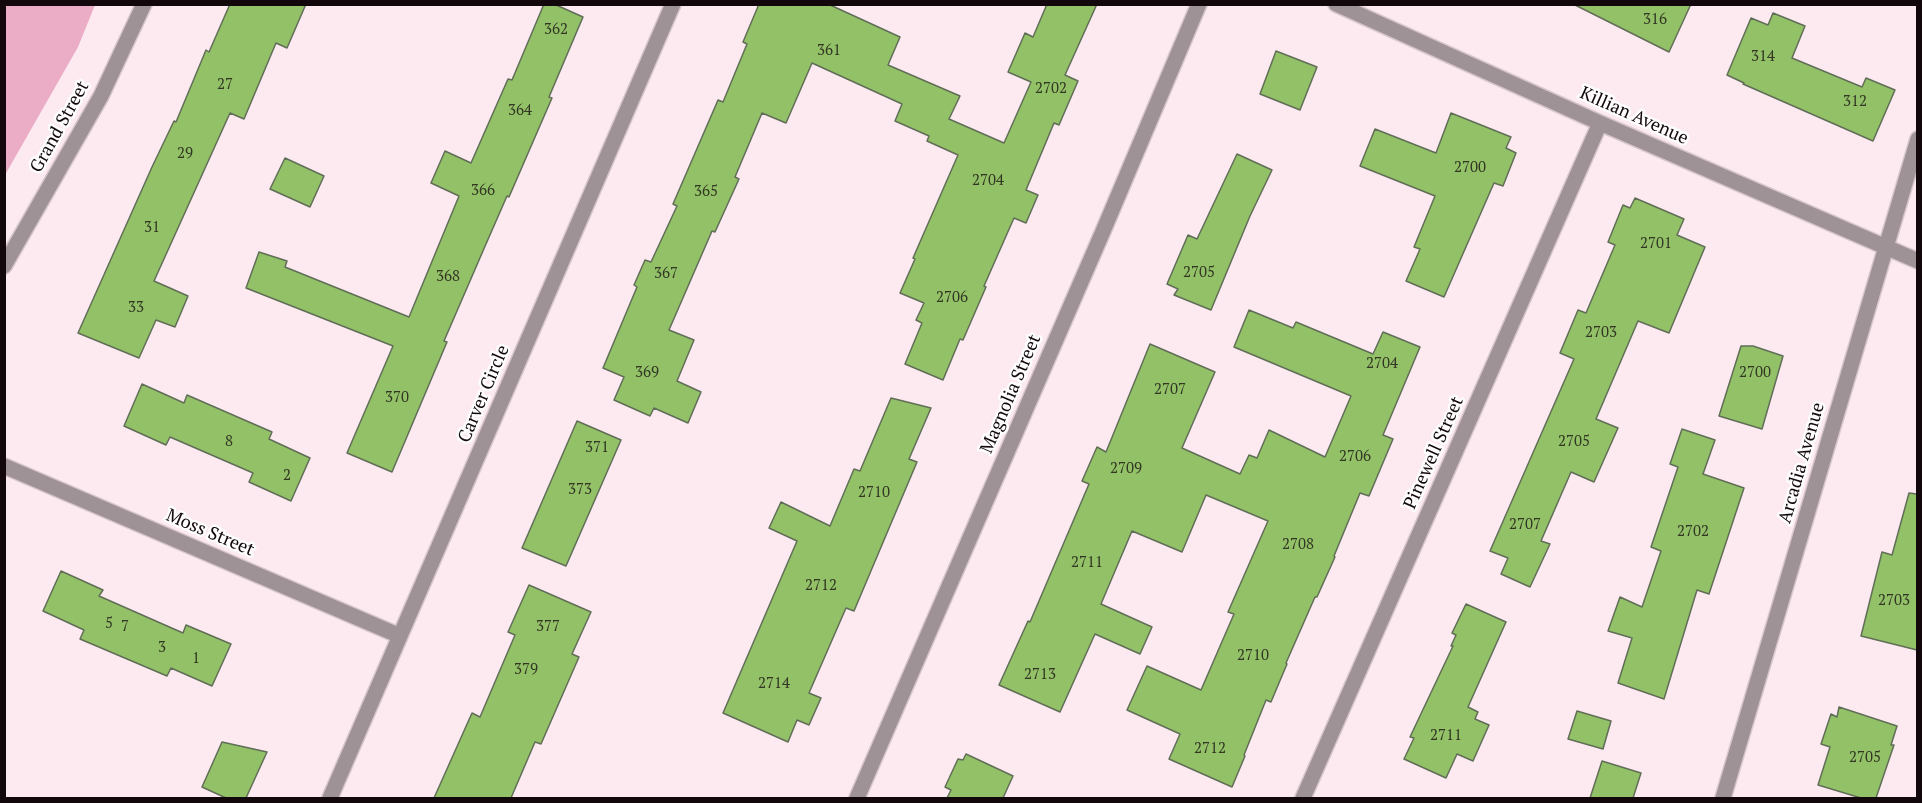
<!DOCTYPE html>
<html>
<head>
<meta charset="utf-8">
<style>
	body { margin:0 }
	#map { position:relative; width:1922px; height:803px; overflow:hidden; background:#fdeaf1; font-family:"PT Serif",serif }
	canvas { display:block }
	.frame { position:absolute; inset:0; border:6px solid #12080c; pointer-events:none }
</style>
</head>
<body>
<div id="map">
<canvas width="1922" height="803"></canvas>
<div class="frame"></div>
</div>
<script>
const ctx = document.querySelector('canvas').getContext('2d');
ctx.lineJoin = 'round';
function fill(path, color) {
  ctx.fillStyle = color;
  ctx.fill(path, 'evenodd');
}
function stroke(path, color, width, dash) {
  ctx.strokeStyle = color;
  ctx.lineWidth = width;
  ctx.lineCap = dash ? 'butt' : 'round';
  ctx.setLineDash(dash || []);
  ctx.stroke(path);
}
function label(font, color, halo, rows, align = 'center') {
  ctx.font = font + ' "PT Serif",serif';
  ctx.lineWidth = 5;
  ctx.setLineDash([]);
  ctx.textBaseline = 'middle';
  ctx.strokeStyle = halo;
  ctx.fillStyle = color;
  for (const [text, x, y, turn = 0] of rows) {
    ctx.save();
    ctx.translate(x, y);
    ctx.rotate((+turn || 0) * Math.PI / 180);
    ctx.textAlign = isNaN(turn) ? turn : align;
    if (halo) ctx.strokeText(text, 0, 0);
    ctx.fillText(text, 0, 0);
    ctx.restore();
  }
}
const green = new Path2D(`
	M 5,4 L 95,5 L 78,47 L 5,175 Z`);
const building = new Path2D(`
	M 230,4 L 306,4 L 287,48 L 276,43 L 244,119 L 230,113 L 154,281 L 188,296 L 175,327 L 156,320 L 139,358 L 78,333 L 152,167 L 174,121 L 176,122 L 206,50 L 209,52 Z
	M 544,4 L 554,4 L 583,17 L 549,97 L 552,98 L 509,197 L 507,196 L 486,244 L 444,341 L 447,342 L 392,472 L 347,453 L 393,346 L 246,288 L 259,252 L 287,261 L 285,267 L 409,317 L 459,196 L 431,183 L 445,151 L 471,163 L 508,79 L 512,80 Z
	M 759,4 L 828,4 L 900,37 L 888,65 L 960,96 L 949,119 L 1004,143 L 1031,82 L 1008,72 L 1025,33 L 1033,37 L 1047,4 L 1097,4 L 1065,75 L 1078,81 L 1059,125 L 1054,123 L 1026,190 L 1038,195 L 1026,223 L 1014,218 L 984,286 L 986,287 L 963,340 L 960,339 L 943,380 L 905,364 L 922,323 L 916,320 L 924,303 L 900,293 L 915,259 L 913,258 L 958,155 L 927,141 L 929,136 L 895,121 L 902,104 L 812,63 L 786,123 L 762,113 L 735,177 L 739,179 L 715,232 L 712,231 L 669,330 L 694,340 L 677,381 L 701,392 L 688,423 L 654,408 L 650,416 L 614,400 L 624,377 L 603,368 L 637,287 L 634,285 L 645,260 L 651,262 L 677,206 L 673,204 L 718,100 L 723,102 L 747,44 L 743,42 Z
	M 1573,4 L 1691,4 L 1669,52 Z
	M 1773,13 L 1805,26 L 1792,58 L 1862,87 L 1866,78 L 1895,90 L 1873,141 L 1743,84 L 1744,83 L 1727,75 L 1751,18 L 1768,25 Z
	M 1276,51 L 1317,67 L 1300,110 L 1260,94 Z
	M 1451,113 L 1511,137 L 1506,148 L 1516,153 L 1503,186 L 1494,183 L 1444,297 L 1406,281 L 1420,249 L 1414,247 L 1435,196 L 1360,166 L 1375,129 L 1436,153 Z
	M 1237,154 L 1272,170 L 1250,216 L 1211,310 L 1174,295 L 1178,289 L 1167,284 L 1188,235 L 1197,239 Z
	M 285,158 L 324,176 L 310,207 L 270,189 Z
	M 1635,198 L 1684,219 L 1677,235 L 1705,247 L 1669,333 L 1638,321 L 1596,419 L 1618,428 L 1594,482 L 1571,472 L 1541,541 L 1550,544 L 1530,587 L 1501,574 L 1508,558 L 1490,551 L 1574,359 L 1560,353 L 1578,310 L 1586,313 L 1615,245 L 1608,242 L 1623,205 L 1630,208 Z
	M 1249,310 L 1293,328 L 1296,322 L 1373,354 L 1383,332 L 1420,347 L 1383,435 L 1393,439 L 1369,496 L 1360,493 L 1334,556 L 1335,557 L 1317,597 L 1315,597 L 1286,663 L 1287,664 L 1271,702 L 1266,700 L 1244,755 L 1245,756 L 1232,787 L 1169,759 L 1180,734 L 1127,710 L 1147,666 L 1201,690 L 1234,614 L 1228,612 L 1268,521 L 1206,495 L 1182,552 L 1132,531 L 1101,604 L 1152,627 L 1140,654 L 1095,634 L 1060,712 L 999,685 L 1028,621 L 1030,622 L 1089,484 L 1082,481 L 1097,447 L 1106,452 L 1150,344 L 1215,372 L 1182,448 L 1240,474 L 1249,455 L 1257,458 L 1269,430 L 1325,457 L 1351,396 L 1234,347 Z
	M 1741,346 L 1753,346 L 1783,356 L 1762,429 L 1719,416 Z
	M 142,384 L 184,403 L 187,395 L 272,432 L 269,439 L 310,458 L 291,501 L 249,482 L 253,473 L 170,437 L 166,445 L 124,426 Z
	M 891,398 L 931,408 L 909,459 L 917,462 L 854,611 L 846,608 L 809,693 L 821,698 L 809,725 L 797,720 L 788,742 L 723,713 L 797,541 L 769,528 L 781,502 L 830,526 L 854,469 L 860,471 Z
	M 577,421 L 621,440 L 566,566 L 522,548 Z
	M 1682,429 L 1715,440 L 1703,474 L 1744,488 L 1709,594 L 1697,590 L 1664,699 L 1618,683 L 1632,638 L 1608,631 L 1620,597 L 1642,607 L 1661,551 L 1651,547 L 1678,467 L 1670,464 Z
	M 1909,493 L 1917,494 L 1917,650 L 1861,636 L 1882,552 L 1892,555 Z
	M 61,571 L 103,590 L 99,596 L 183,633 L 186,625 L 231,644 L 212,686 L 171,668 L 167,676 L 80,639 L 84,630 L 43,611 Z
	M 529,585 L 591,612 L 572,654 L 579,657 L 541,744 L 535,742 L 511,798 L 434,798 L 472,713 L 480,717 L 515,635 L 508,632 Z
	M 1466,604 L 1506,622 L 1468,707 L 1478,712 L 1475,719 L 1489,725 L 1473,761 L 1457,754 L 1446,778 L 1404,759 L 1414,738 L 1410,737 L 1453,646 L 1451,646 L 1456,635 L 1452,633 Z
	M 1839,707 L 1897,726 L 1891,745 L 1894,745 L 1876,798 L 1861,798 L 1818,785 L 1830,747 L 1821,744 L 1831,714 L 1837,717 Z
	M 1577,711 L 1611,721 L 1603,749 L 1568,739 Z
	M 222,742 L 267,752 L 246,798 L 226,798 L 202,787 Z
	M 966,754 L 1013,776 L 1003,798 L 947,798 L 951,790 L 945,787 L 958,759 L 963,760 Z
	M 1602,761 L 1641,773 L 1633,798 L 1590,798 Z`);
const minor = new Path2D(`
	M 1336,4 L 1600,123 L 1918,261
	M 4,266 L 101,96 L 144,4
	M 4,466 L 400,636
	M 330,798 L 673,4
	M 857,798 L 1104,229 L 1199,4
	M 1303,798 L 1600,123
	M 1723,798 L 1918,139`);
const numberNames = [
	["316",1655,20],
	["362",556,30],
	["361",829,51],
	["314",1763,57],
	["27",225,85],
	["2702",1051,89],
	["312",1855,102],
	["364",520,111],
	["29",185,154],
	["2700",1470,168],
	["2704",988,181],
	["366",483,191],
	["365",706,192],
	["31",152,228],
	["2701",1656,244],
	["2705",1199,273],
	["367",666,274],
	["368",448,277],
	["2706",952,298],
	["33",136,308],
	["2703",1601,333],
	["2704",1382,364],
	["369",647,373],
	["2700",1755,373],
	["2707",1170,390],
	["370",397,398],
	["8",229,442],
	["2705",1574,442],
	["371",597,448],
	["2706",1355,457],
	["2709",1126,469],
	["2",287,476],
	["373",580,490],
	["2710",874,493],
	["2707",1525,525],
	["2702",1693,532],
	["2708",1298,545],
	["2711",1087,563],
	["2712",821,586],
	["2703",1894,601],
	["5",109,624],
	["7",125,627],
	["377",548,627],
	["3",162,648],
	["2710",1253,656],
	["1",196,659],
	["379",526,670],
	["2713",1040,675],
	["2714",774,684],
	["2711",1446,736],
	["2712",1210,749],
	["2705",1865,758]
];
const streetNames = [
	["Killian Avenue",1634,116,24],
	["Grand Street",60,127,-61],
	["Carver Circle",484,394,-67],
	["Magnolia Street",1011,394,-67],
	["Pinewell Street",1434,453,-66],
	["Arcadia Avenue",1802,463,-74],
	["Moss Street",210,533,23]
];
fill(green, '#ebacc5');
fill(building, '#92c167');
stroke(building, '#616e57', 1.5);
stroke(minor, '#d7c6cc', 18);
stroke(minor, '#9f9297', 15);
label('15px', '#323623', null, numberNames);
label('18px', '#12080c', '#fdfdfd', streetNames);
</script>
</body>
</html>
